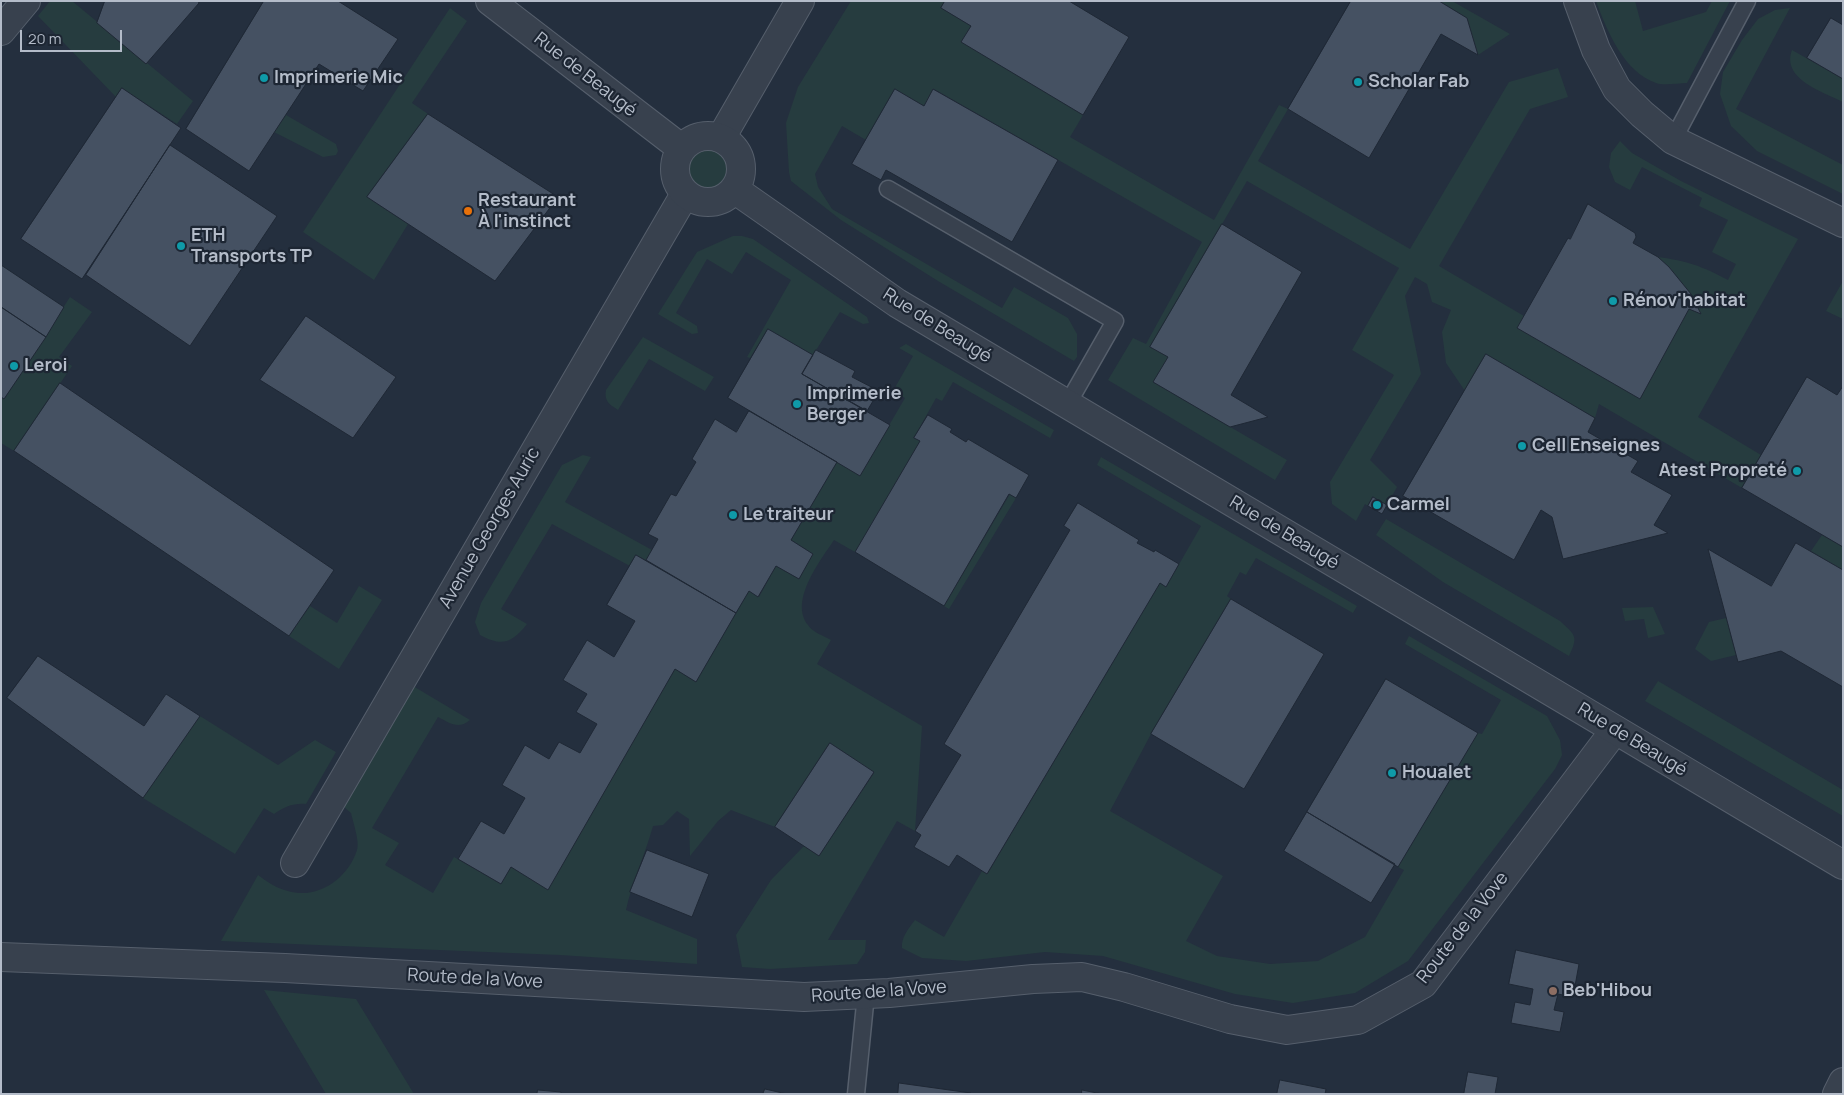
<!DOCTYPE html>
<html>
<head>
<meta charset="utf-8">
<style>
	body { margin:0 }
	#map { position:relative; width:1844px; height:1095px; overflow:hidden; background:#242f3e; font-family:Manrope,sans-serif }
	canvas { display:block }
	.frame { position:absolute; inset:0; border:2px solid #b4bcc9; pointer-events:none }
	.scale { position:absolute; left:20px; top:30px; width:102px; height:22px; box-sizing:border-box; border:2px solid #b4bcc9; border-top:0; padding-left:6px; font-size:15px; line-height:18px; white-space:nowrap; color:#b4bcc9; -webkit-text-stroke:4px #1d2633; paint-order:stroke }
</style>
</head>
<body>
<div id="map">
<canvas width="1844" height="1095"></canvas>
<div class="frame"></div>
<div class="scale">20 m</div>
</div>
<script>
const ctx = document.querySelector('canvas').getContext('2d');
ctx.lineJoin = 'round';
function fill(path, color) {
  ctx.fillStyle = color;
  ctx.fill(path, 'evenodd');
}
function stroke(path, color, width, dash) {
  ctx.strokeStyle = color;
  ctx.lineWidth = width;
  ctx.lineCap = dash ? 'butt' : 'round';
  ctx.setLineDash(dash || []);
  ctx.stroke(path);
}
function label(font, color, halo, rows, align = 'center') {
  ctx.font = font + ' Manrope,sans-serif';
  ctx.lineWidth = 4.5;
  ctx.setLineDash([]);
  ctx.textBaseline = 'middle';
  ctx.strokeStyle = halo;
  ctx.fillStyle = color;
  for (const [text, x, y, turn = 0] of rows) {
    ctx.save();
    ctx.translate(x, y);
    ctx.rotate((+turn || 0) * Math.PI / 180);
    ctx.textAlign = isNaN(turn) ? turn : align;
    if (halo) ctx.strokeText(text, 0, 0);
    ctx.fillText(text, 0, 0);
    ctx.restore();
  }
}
const green = new Path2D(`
	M 50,1 L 72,1 L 193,101 L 177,124 L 122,88 L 116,97 L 38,16 Z
	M 851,1 L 945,1 L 941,8 L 971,26 L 962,42 L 1083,115 L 1070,137 L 1214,220 L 1279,105 L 1288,109 L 1258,161 L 1410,249 L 1509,82 L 1558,68 L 1568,97 L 1530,109 L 1439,266 L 1524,316 L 1689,309 L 1701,314 C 1690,292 1677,274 1658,257 C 1687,261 1702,266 1728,280 L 1736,264 L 1712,252 L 1728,220 L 1699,206 L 1702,198 L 1642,167 L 1630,190 L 1615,182 L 1609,167 L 1611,153 L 1620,141 L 1632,153 L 1681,181 L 1798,239 L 1698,417 L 1761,455 L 1742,488 L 1599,404 L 1595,418 L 1486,354 L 1465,391 L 1446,363 L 1442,332 L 1451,310 L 1432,302 L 1427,284 L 1415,277 L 1405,296 L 1421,374 L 1370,460 L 1397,487 L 1387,505 L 1373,497 L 1368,506 L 1365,504 L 1356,521 L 1332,504 L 1330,482 L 1394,375 L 1352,350 L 1399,268 L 1247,181 L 1151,347 L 1168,357 L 1153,382 L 1287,460 L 1275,480 L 1108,380 L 1133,338 L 1146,344 L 1202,242 L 934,89 L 924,106 L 895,89 L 866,140 L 842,126 L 815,174 L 818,187 L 832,209 L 1002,308 L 1014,287 L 1068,318 L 1077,334 L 1077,357 L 1074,361 L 938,281 L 841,220 L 791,181 L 789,172 L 786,123 L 798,87 Z
	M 1439,1 L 1452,1 L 1510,34 L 1478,55 L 1467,18 Z
	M 1596,1 L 1635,1 L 1643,31 L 1706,12 L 1712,1 L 1730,1 L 1687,83 C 1678,83 1664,86 1656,83 C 1624,72 1607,31 1596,1 Z
	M 450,8 L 467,21 L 412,103 L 428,114 L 367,197 L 408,224 L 374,280 L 303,232 Z
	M 1790,8 L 1736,109 L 1843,165 L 1843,194 L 1757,151 L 1731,126 L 1720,94 L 1723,72 L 1742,40 L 1758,19 L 1775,10 Z
	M 1792,50 L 1843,79 L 1843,102 C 1823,92 1781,79 1792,50 Z
	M 286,115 L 336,144 L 338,151 L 336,155 L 323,157 L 274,132 Z
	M687 169a20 20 0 1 1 40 0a20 20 0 1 1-40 0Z
	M 733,236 L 742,236 L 753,239 L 867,317 L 869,323 L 863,324 L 840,312 L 813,355 L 768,329 L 750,358 L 747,357 L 791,280 L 746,252 L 732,274 L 707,259 L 676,313 L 697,326 L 698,333 L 692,334 L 658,314 L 697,252 Z
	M 1843,281 L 1843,319 L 1826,311 Z
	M 70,297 L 92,312 L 59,357 L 72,366 L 14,451 L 1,443 L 1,397 L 5,398 Z
	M 643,337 L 714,377 L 705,391 L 649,359 L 618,410 C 609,404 604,401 606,390 Z
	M 906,344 L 1054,430 L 1050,438 L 953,382 L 942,401 L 936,398 L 914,438 L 920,441 L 855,552 L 834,540 C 820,561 789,601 808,625 C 812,632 824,636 831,640 L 817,664 L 922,726 L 915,831 L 897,821 L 828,940 L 866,940 L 865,952 L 857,964 L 770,969 L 742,967 L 736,935 L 771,880 L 804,846 L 819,856 L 874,773 L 830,743 L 775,827 L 731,810 L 718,821 L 690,856 L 689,819 L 677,811 L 663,825 L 653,826 C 645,855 632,882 626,910 L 697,939 L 697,964 L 560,955 L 221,941 L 258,875 C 267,882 276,888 288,891 C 317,900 348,879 357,850 C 360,842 353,822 351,813 L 344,807 L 413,686 L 470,720 C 458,730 450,723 438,717 L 372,828 L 399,843 L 385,865 L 433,893 L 454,857 L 501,884 L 511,867 L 548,889 L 675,669 L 696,682 L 749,591 L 759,597 L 776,566 L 799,579 L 813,554 L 791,540 L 837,462 L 860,475 L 905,398 L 893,391 L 913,356 L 899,348 Z
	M 583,455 L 591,457 L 565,502 L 652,550 L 646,560 L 636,555 L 630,566 L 552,524 L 501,609 L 527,624 C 512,643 502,647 480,635 L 475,622 L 481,603 L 562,465 Z
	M 1101,457 L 1357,606 L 1353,613 L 1256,558 L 1246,575 L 1240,572 L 1227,596 L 1231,599 L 1151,734 L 1110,811 L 1223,876 L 1186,941 L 1217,956 L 1270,964 L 1318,961 L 1365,937 L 1404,870 L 1398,867 L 1478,733 L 1482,734 L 1501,700 L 1405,644 L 1409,636 L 1547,716 L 1560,740 L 1562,755 L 1555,769 L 1408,961 L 1355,993 L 1293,1003 L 1235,994 L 1103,956 L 1045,952 L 966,961 L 922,958 L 902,948 C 901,937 909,928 915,920 L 944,937 L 982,871 L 988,873 L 1160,583 L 1166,587 L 1201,526 L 1097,465 Z
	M 1010,494 L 1016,498 L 949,609 L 944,606 Z
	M 1386,519 L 1560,621 C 1575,635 1579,636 1569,656 L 1443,582 L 1376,535 Z
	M 1822,535 L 1843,547 L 1843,570 L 1811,551 Z
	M 359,586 L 382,600 L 339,669 L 289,636 L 310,606 L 337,623 Z
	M 1653,607 L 1665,634 L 1648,638 L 1644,619 L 1625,621 L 1622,608 Z
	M 1726,618 L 1736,655 L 1711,661 L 1695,649 L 1709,622 Z
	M 1658,681 L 1843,790 L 1843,816 L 1645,701 Z
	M 200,716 L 278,765 L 315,740 L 336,752 L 306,804 C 293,803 284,807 274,814 L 264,808 L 235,854 L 143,798 Z
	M 264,990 L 356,999 L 414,1094 L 326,1094 Z`);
const building = new Path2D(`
	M 105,1 L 198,1 L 199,3 L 146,64 L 97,23 Z
	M 264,1 L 338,1 L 398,39 L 363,91 L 319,64 L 249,171 L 186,129 Z
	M 945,1 L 1069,1 L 1129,37 L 1083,115 L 961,42 L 971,26 L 941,8 Z
	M 1351,1 L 1439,1 L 1467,18 L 1478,55 L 1441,34 L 1369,158 L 1288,109 Z
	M 1831,18 L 1843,25 L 1843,79 L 1807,58 Z
	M 122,88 L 181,128 L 82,279 L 21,239 Z
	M 895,89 L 924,106 L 933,89 L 1058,160 L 1012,242 L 886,170 L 881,180 L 852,164 Z
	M 428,114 L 558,197 L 495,281 L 367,197 Z
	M 170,145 L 277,216 L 190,346 L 86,275 Z
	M 1588,204 L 1635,233 L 1636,237 L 1633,243 L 1658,257 L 1669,267 L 1691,294 L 1701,314 L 1689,309 L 1640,399 L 1517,328 L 1568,238 L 1570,239 Z
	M 1222,224 L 1302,272 L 1231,395 L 1268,417 L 1230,427 L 1153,382 L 1168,357 L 1150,347 Z
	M 1,265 L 64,307 L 46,337 L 1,307 Z
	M 1,307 L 46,337 L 4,399 L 1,397 Z
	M 306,316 L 396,377 L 353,438 L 260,380 Z
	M 768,329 L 813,355 L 802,374 L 890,425 L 860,476 L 728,398 Z
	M 816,350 L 855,371 L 852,377 L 879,391 L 867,411 L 802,374 Z
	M 1486,354 L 1595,418 L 1588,432 L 1638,461 L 1631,472 L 1672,495 L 1654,525 L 1668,533 L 1563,559 L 1552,517 L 1541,510 L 1514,560 L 1403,496 Z
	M 1807,377 L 1837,395 L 1843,386 L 1843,547 L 1742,488 Z
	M 60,383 L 334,570 L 289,636 L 14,451 Z
	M 749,411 L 837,462 L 791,540 L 813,554 L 799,579 L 776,566 L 758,597 L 749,591 L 736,613 L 646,560 L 658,539 L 648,534 L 671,494 L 676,496 L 696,462 L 692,459 L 715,419 L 736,432 Z
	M 928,415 L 952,429 L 950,432 L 966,442 L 968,439 L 1029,475 L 1016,498 L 1009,494 L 944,606 L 855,552 L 920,441 L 914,438 Z
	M 1373,497 L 1387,505 L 1382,514 L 1368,506 Z
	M 1078,503 L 1139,540 L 1137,543 L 1154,552 L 1155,550 L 1179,564 L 1166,587 L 1160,583 L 987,874 L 957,855 L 949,867 L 914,847 L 921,835 L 915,831 L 961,755 L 944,744 L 1070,530 L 1064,526 Z
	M 1796,543 L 1843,570 L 1843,687 L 1781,651 L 1738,662 L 1708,549 L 1771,586 Z
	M 636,555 L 736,613 L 696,682 L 675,669 L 548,890 L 511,867 L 501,884 L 458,859 L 481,821 L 504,834 L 525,798 L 502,785 L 525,745 L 549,759 L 559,742 L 580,753 L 597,724 L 576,712 L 587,694 L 563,680 L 587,640 L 614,657 L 635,621 L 607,605 Z
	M 1231,599 L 1324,654 L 1244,789 L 1151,734 Z
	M 38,656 L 144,726 L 166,694 L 200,716 L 143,798 L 7,698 Z
	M 1386,679 L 1478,733 L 1398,867 L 1307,812 Z
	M 830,743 L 874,772 L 819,856 L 775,827 Z
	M 1307,812 L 1395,864 L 1371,903 L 1284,851 Z
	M 647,850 L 709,874 L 692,917 L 630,892 Z
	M 1516,950 L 1579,964 L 1573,997 L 1558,994 L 1554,1010 L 1564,1012 L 1560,1032 L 1511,1023 L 1515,1002 L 1530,1005 L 1533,989 L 1509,984 Z
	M 1468,1072 L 1498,1077 L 1495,1094 L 1464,1094 Z
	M 1280,1080 L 1326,1089 L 1325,1094 L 1277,1094 Z
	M 899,1083 L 971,1093 L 898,1094 Z
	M 765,1089 L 787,1094 L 763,1094 Z
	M 538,1090 L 561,1092 L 561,1094 L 537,1094 Z
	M 1082,1090 L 1102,1094 L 1082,1094 Z`);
const service = new Path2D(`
	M 1673,140 L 1747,1
	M 888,189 L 1115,321 L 1067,405
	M 856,1094 L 866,994`);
const minor = new Path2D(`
	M 1578,1 L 1596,50 L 1617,89 L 1642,114 L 1673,140 L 1843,223
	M 1,31 L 26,1
	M 721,138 L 800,1
	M 295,863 L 685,194
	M 1,957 L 285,968 L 804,997 L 889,993 L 1033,979 L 1082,977 L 1124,987 L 1230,1019 L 1287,1030 L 1358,1020 L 1423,984 L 1615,730
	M 1837,1094 L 1843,1082`);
const tertiary = new Path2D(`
	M 490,1 L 681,148
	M675 169a33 33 0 1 1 66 0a33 33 0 1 1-66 0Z
	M 734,189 L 897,303 L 1843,865`);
const markers = [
	[264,78,5,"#0f9aa8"],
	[1358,82,5,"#0f9aa8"],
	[468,211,5,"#e8710a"],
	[181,246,5,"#0f9aa8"],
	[1613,301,5,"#0f9aa8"],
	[14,366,5,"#0f9aa8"],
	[797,404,5,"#0f9aa8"],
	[1522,446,5,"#0f9aa8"],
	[1797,471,5,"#0f9aa8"],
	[1377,505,5,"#0f9aa8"],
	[733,515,5,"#0f9aa8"],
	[1392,773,5,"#0f9aa8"],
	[1553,991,5,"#8d6e63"]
];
const streetNames = [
	["Rue de Beaugé",585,75,38],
	["Rue de Beaugé",937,326,32],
	["Avenue Georges Auric",490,528,-60],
	["Rue de Beaugé",1284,533,31],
	["Rue de Beaugé",1632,740,31],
	["Route de la Vove",1463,928,-52],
	["Route de la Vove",475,979,3],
	["Route de la Vove",879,992,-4]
];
const poiNames = [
	["Imprimerie Mic",274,78],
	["Scholar Fab",1368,82],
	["Restaurant",478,201],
	["À l'instinct",478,222],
	["ETH",191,236],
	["Transports TP",191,257],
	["Rénov'habitat",1623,301],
	["Leroi",24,366],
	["Imprimerie",807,394],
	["Berger",807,415],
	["Cell Enseignes",1532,446],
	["Atest Propreté",1787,471,"right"],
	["Carmel",1387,505],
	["Le traiteur",743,515],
	["Houalet",1402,773],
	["Beb'Hibou",1563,991]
];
fill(green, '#263c3f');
fill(building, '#455162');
stroke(building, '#1f2835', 1);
stroke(service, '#565f6c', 19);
stroke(minor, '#565f6c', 30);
stroke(tertiary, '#565f6c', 30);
stroke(service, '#38414e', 16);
stroke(minor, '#38414e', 28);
stroke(tertiary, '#38414e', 28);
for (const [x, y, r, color] of markers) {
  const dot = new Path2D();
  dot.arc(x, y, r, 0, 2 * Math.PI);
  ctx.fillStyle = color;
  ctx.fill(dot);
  stroke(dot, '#1d2633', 2);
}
label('18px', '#b4bcc9', '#1d2633', streetNames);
label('bold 18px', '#b4bcc9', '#1d2633', poiNames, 'left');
</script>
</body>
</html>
